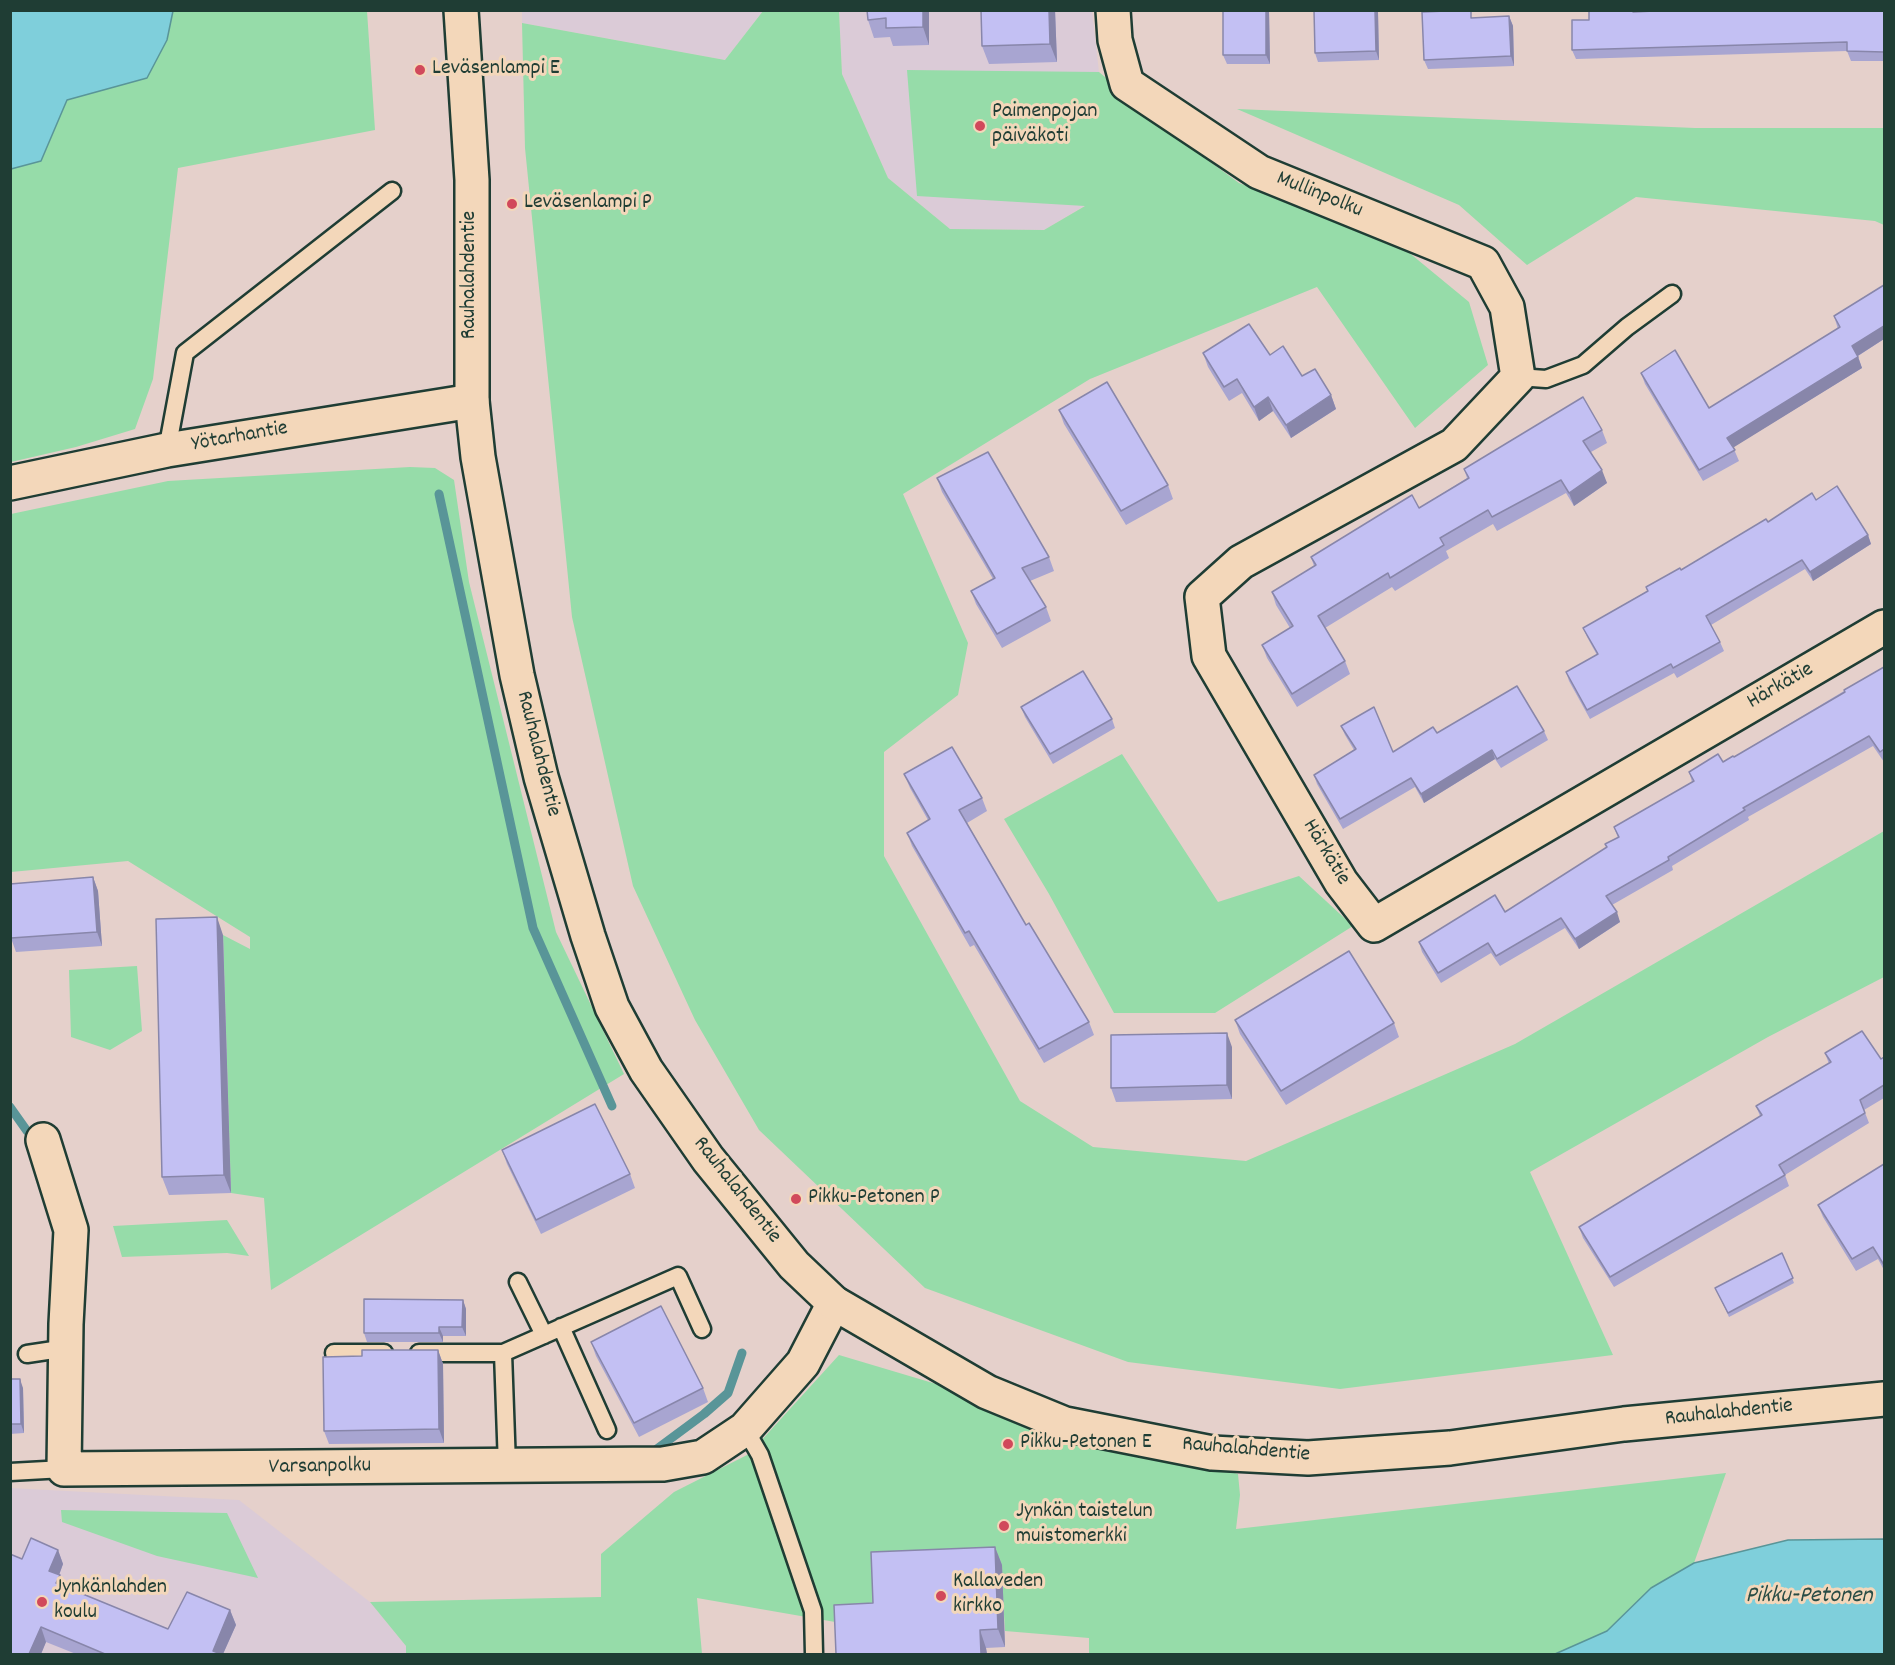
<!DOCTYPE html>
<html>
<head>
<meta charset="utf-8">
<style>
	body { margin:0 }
	#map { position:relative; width:1895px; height:1665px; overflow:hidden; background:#e5d0cb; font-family:Dekko,sans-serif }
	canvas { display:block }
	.frame { position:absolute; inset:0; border:12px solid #1f3d34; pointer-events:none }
</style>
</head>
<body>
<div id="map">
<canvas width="1895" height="1665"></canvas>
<div class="frame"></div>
</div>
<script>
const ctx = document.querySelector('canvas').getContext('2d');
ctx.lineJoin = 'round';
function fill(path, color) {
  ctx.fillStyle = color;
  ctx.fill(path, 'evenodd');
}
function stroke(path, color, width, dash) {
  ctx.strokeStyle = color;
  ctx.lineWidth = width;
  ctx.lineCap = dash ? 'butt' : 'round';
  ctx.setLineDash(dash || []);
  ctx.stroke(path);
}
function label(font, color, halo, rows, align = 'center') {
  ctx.font = font + ' Dekko,sans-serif';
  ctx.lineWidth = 6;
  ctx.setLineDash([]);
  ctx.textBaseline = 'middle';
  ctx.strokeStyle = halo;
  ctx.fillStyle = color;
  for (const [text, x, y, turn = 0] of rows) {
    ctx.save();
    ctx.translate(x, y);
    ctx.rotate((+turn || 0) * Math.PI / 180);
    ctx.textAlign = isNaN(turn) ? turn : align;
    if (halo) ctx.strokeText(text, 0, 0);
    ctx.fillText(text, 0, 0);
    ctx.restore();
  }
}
const built = new Path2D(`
	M 522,11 L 763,11 L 725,60 L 522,23 Z
	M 839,11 L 1092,11 L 1099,72 L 1086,205 L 1044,230 L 950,229 L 888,178 L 842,74 Z
	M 10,1488 L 239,1500 L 370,1602 L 406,1646 L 406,1654 L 11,1654 Z`);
const green = new Path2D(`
	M 173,11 L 367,11 L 375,130 L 178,168 L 153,379 L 135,429 L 76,447 L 11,462 L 11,169 L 41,161 L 67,100 L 147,77 L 167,40 Z
	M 763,11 L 839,11 L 842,74 L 888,178 L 950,229 L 1044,230 L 1085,206 L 917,196 L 907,70 L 1099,72 L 1182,141 L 1239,183 L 1401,246 L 1469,302 L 1488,365 L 1415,428 L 1317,287 L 1090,379 L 903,494 L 968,643 L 958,695 L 884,752 L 884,856 L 1020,1101 L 1093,1147 L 1246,1161 L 1515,1044 L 1884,831 L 1884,977 L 1768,1037 L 1530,1172 L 1613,1355 L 1340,1389 L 1128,1362 L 925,1288 L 759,1130 L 695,1020 L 633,886 L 572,617 L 525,148 L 522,23 L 725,60 Z
	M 1237,109 L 1695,128 L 1884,128 L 1884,225 L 1875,221 L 1636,197 L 1527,265 L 1459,205 Z
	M 410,467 L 435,468 L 454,480 L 469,582 L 556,932 L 624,1074 L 271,1290 L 264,1198 L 231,1193 L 223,935 L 250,949 L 250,937 L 128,861 L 11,872 L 11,514 L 168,481 Z
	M 1122,754 L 1218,902 L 1299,876 L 1353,926 L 1215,1013 L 1114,1013 L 1049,894 L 1004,819 Z
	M 137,966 L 142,1031 L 110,1050 L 71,1037 L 69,970 Z
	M 227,1220 L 249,1256 L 227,1253 L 122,1257 L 113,1226 Z
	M 839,1355 L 1238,1474 L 1240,1495 L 1236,1529 L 1726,1473 L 1694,1563 L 1651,1588 L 1607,1631 L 1555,1654 L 1089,1654 L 1089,1638 L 1005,1631 L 1001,1565 L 879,1621 L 841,1623 L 697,1598 L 702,1654 L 406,1654 L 406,1646 L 370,1602 L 601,1597 L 601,1554 L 674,1492 L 749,1454 Z
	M 61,1510 L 227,1513 L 258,1578 L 157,1556 L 62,1522 Z`);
const water = new Path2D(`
	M 11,10 L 173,10 L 173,11 L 167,40 L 147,78 L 67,100 L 41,161 L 11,169 Z
	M 1884,1539 L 1884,1654 L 1555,1654 L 1607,1631 L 1651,1588 L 1694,1563 L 1788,1540 Z`);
const stream = new Path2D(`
	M 439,494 L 533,928 L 612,1106
	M 10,1107 L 27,1131
	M 650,1454 L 704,1414 L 728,1393 L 742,1353`);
const service = new Path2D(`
	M 1518,377 L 1546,379 L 1583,365 L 1627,327 L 1672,294
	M 167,450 L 185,353 L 392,191
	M 518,1282 L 544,1335
	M 561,1327 L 607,1430
	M 334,1353 L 384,1353
	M 419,1353 L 503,1353 L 507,1466
	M 503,1353 L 678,1276 L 702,1329
	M 27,1354 L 67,1348
	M 745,1429 L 760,1455 L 813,1611 L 814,1654
	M 10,1472 L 64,1469`);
const minor = new Path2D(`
	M 1113,10 L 1115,40 L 1127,84 L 1259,172 L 1483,263 L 1507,307 L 1518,377 L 1454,445 L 1241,562 L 1202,597 L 1209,656 L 1341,882 L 1374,925 L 1884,627
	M 43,1140 L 71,1230 L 66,1324 L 64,1469 L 663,1464 L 703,1457 L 745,1429 L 803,1363 L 834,1303`);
const tertiary = new Path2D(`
	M 10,483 L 167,450 L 472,401`);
const secondary = new Path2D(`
	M 461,10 L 472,180 L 472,401 L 478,457 L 517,675 L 541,777 L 588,936 L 612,1007 L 646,1070 L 708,1159 L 794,1265 L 834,1303 L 987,1392 L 1065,1424 L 1212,1453 L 1308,1458 L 1450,1448 L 1624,1424 L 1884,1399`);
const wall = new Path2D(`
	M 929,10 L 929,45 L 893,46 L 890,37 L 874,38 L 868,20 Z
	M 981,10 L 1055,10 L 1057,62 L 989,64 L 982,46 Z
	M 1223,10 L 1269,10 L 1270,64 L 1227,64 L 1223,55 Z
	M 1884,10 L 1884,61 L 1851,61 L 1847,51 L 1576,59 L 1572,50 L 1589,20 L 1634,12 Z
	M 1378,12 L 1379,60 L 1318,62 L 1315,53 Z
	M 1509,16 L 1513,26 L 1514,66 L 1428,69 L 1424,60 L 1474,18 Z
	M 1884,285 L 1884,339 L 1858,356 L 1862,368 L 1733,447 L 1739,461 L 1703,481 L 1645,384 L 1641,373 L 1709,408 L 1838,329 L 1834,316 Z
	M 1203,353 L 1270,355 L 1331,395 L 1336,409 L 1291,438 L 1273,411 L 1259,421 L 1242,393 L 1229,401 L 1208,367 Z
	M 1059,410 L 1168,485 L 1173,499 L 1126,525 L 1064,424 Z
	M 1602,430 L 1607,443 L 1591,452 L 1607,483 L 1574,506 L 1566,493 L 1497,531 L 1493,524 L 1446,551 L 1449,558 L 1395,591 L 1392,587 L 1325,628 L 1345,661 L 1350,674 L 1297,707 L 1267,658 L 1262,645 L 1290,628 L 1276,605 L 1272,592 L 1314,566 L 1311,557 L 1419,508 L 1467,478 L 1464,469 Z
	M 937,478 L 1049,557 L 1054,571 L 1030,581 L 1046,607 L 1051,621 L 1002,648 L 976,604 L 971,591 L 993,579 L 942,492 Z
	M 1816,500 L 1868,535 L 1871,544 L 1813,581 L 1805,569 L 1711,625 L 1720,642 L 1724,651 L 1677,678 L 1674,673 L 1590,719 L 1569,681 L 1566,672 L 1597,655 L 1587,637 L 1583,628 L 1647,591 L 1646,587 L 1681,570 L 1768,522 Z
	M 1884,667 L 1884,762 L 1873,746 L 1748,817 L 1749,820 L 1672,866 L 1673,870 L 1612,905 L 1620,922 L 1579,949 L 1565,928 L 1500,966 L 1491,953 L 1441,983 L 1422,952 L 1419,942 L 1505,912 L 1607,848 L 1605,844 L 1618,838 L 1614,827 L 1692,782 L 1689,772 L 1723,762 L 1734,757 Z
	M 1021,707 L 1112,719 L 1115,728 L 1053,764 L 1025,717 Z
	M 1341,726 L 1393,752 L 1437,733 L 1544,731 L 1548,740 L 1501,768 L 1495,759 L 1424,803 L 1415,787 L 1343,829 L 1317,784 L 1314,775 L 1354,750 L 1345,735 Z
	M 904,774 L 982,798 L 987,811 L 967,823 L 1026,925 L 1089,1022 L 1094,1035 L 1044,1063 L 974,945 L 970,947 L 912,846 L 907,833 L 928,820 L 910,788 Z
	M 93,877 L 98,891 L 102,946 L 16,952 L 11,938 Z
	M 223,935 L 231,1193 L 169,1195 L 162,1177 Z
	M 1235,1020 L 1394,1023 L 1399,1037 L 1286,1105 L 1240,1034 Z
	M 1232,1047 L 1232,1099 L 1116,1102 L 1111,1088 Z
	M 1825,1053 L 1881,1059 L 1884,1057 L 1884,1098 L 1864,1110 L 1869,1123 L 1785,1175 L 1789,1186 L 1614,1287 L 1583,1238 L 1579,1227 L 1760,1116 L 1756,1106 L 1829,1064 Z
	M 502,1150 L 630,1174 L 635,1188 L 541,1234 L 507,1164 Z
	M 1884,1164 L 1884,1270 L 1878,1259 L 1856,1271 L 1823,1217 L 1818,1205 Z
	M 1782,1253 L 1794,1283 L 1729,1317 L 1715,1288 Z
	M 463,1300 L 466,1309 L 466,1336 L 443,1336 L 443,1342 L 367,1342 L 364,1333 Z
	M 591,1342 L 703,1388 L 708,1402 L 639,1437 L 596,1356 Z
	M 438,1350 L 443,1364 L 444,1443 L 329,1444 L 324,1431 L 362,1356 Z
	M 10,1379 L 23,1388 L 24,1433 L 10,1434 Z
	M 995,1547 L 1002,1565 L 1005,1647 L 986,1648 L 987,1654 L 836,1654 L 873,1603 Z
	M 58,1550 L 63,1564 L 59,1575 L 63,1586 L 168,1629 L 230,1610 L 236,1625 L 223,1654 L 76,1654 L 46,1642 L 41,1654 L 10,1654 L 22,1559 Z`);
const shadedWall = new Path2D(`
	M 923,10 L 929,10 L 929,45 L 923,27 Z
	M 1049,10 L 1055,10 L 1057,62 L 1050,44 Z
	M 1266,10 L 1269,10 L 1269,12 L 1270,64 L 1266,55 Z
	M 1375,10 L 1377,10 L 1378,12 L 1379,60 L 1376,51 Z
	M 1509,16 L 1513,26 L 1514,66 L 1511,56 Z
	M 1884,326 L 1884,339 L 1856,357 L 1852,346 Z
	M 1858,357 L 1862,368 L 1731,449 L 1727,438 Z
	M 1331,395 L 1336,409 L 1291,438 L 1286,425 Z
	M 1268,397 L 1273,411 L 1259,421 L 1254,407 Z
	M 1602,470 L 1607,483 L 1574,506 L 1569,493 Z
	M 1868,535 L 1871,544 L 1813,581 L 1810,572 Z
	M 1492,750 L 1495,759 L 1424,803 L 1421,794 Z
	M 93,877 L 98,891 L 102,946 L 97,932 Z
	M 1617,912 L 1620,922 L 1579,949 L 1575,939 Z
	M 217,917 L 223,935 L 231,1193 L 224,1175 Z
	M 1227,1033 L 1232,1047 L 1232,1099 L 1227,1085 Z
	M 463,1300 L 466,1309 L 466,1336 L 462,1327 Z
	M 439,1327 L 443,1336 L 443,1342 L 439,1333 Z
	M 438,1350 L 443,1364 L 444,1443 L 439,1429 Z
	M 20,1379 L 23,1388 L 24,1433 L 21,1424 Z
	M 995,1547 L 1002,1565 L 1005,1647 L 998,1629 Z
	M 58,1550 L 63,1564 L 55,1586 L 49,1571 Z
	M 60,1575 L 65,1590 L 56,1583 Z
	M 230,1610 L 236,1625 L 223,1654 L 214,1654 L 213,1651 Z
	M 41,1627 L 46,1642 L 41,1654 L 29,1654 Z
	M 980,1630 L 986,1648 L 987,1654 L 981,1654 Z`);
const building = new Path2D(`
	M 867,10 L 923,10 L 923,27 L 886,28 L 886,18 L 868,20 Z
	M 981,10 L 1049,10 L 1050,44 L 982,46 Z
	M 1223,10 L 1266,10 L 1266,55 L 1223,55 Z
	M 1314,10 L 1375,10 L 1376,51 L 1315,53 Z
	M 1471,10 L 1471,18 L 1509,16 L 1511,56 L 1424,60 L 1422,12 Z
	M 1589,10 L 1633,10 L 1633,12 L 1676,10 L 1884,10 L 1884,52 L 1847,51 L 1847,42 L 1572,50 L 1572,20 L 1589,20 Z
	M 1884,285 L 1884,326 L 1852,346 L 1858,357 L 1727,438 L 1735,450 L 1699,470 L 1641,373 L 1675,350 L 1709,408 L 1840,327 L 1834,316 Z
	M 1249,324 L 1270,355 L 1283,346 L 1302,376 L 1315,369 L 1331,395 L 1286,425 L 1268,397 L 1254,407 L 1237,379 L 1224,387 L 1203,353 Z
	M 1107,382 L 1168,485 L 1121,511 L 1059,410 Z
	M 1583,397 L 1602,430 L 1583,441 L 1602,470 L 1569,493 L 1561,480 L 1492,517 L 1488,510 L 1440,538 L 1444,545 L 1390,578 L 1388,573 L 1318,616 L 1345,661 L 1292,694 L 1262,645 L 1293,626 L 1272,592 L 1316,565 L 1311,557 L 1412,495 L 1419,508 L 1469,478 L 1464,469 Z
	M 988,452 L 1049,557 L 1022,568 L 1046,607 L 997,634 L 971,591 L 995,578 L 937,478 Z
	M 1837,486 L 1868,535 L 1810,572 L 1802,560 L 1706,616 L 1720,642 L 1673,668 L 1671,664 L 1587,710 L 1566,672 L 1598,654 L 1583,628 L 1648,591 L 1646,587 L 1680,568 L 1681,570 L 1766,519 L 1768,522 L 1812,493 L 1816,500 Z
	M 1884,667 L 1884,749 L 1880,752 L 1869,736 L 1743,808 L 1745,810 L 1668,857 L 1669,860 L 1606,896 L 1617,912 L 1575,939 L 1561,918 L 1496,956 L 1488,943 L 1438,973 L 1419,942 L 1495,895 L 1505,912 L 1607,847 L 1605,844 L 1619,837 L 1614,827 L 1694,781 L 1689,772 L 1718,754 L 1723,762 L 1733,756 L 1734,757 L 1845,692 L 1844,690 Z
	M 1083,671 L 1112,719 L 1050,754 L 1021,707 Z
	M 1517,686 L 1544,731 L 1497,759 L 1492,750 L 1421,794 L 1411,778 L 1340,819 L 1314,775 L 1356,749 L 1341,726 L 1374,707 L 1393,752 L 1433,727 L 1437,733 Z
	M 952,747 L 982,798 L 959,810 L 1026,925 L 1029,923 L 1089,1022 L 1039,1049 L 969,931 L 965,933 L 907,833 L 930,819 L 904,774 Z
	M 93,877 L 97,932 L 11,938 L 10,884 Z
	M 217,917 L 224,1175 L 162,1177 L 156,919 Z
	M 1349,951 L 1394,1023 L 1281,1091 L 1235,1020 Z
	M 1862,1031 L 1881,1059 L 1884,1057 L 1884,1085 L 1860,1100 L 1865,1113 L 1779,1165 L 1785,1175 L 1610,1277 L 1579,1227 L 1762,1115 L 1756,1106 L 1831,1062 L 1825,1053 Z
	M 1227,1033 L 1227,1085 L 1111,1088 L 1111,1035 Z
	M 595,1104 L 630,1174 L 536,1220 L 502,1150 Z
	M 1884,1164 L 1884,1265 L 1873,1247 L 1852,1259 L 1818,1205 Z
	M 1782,1253 L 1793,1278 L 1728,1313 L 1715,1288 Z
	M 364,1299 L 463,1300 L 462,1327 L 439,1327 L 439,1333 L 364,1333 Z
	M 661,1306 L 703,1388 L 634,1423 L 591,1342 Z
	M 362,1350 L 438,1350 L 439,1429 L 324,1431 L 323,1357 L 362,1356 Z
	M 10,1379 L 20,1379 L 21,1424 L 10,1424 Z
	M 31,1538 L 58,1550 L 49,1571 L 60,1575 L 56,1583 L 168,1629 L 187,1592 L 230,1610 L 213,1651 L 221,1654 L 105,1654 L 41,1627 L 29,1654 L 10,1654 L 10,1554 L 22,1559 Z
	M 995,1547 L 998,1629 L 980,1630 L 981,1654 L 836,1654 L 834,1605 L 873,1603 L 871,1552 Z`);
const markers = [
	[420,70,6,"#d1495b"],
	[980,126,6,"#d1495b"],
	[512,204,6,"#d1495b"],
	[796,1199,6,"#d1495b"],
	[1008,1444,6,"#d1495b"],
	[1004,1526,6,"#d1495b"],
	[941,1596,6,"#d1495b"],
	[42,1602,6,"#d1495b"]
];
const poiNames = [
	["Leväsenlampi E",432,70],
	["Paimenpojan",992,113],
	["päiväkoti",992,138],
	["Leväsenlampi P",524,204],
	["Pikku-Petonen P",808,1199],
	["Pikku-Petonen E",1020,1444],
	["Jynkän taistelun",1016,1513],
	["muistomerkki",1016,1538],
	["Kallaveden",953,1583],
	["kirkko",953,1608],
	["Jynkänlahden",54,1589],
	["koulu",54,1614]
];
const streetNames = [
	["Mullinpolku",1319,196,22],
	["Rauhalahdentie",471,275,-90],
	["Yötarhantie",240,438,-10],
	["Härkätie",1781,687,-30],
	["Rauhalahdentie",537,754,76],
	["Härkätie",1325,853,59],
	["Rauhalahdentie",736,1191,52],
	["Rauhalahdentie",1729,1414,-6],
	["Rauhalahdentie",1246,1451,5],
	["Varsanpolku",320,1468,-1]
];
const waterNames = [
	["Pikku-Petonen",1809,1598]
];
fill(built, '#dbcbd7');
fill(green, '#96dca9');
fill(water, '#7fcfdb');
stroke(water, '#599598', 1.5);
stroke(stream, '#599598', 9);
stroke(service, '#1f3d34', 21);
stroke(minor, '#1f3d34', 38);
stroke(tertiary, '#1f3d34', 38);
stroke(secondary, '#1f3d34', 38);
stroke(service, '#f3d7ba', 16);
stroke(minor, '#f3d7ba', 33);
stroke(tertiary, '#f3d7ba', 33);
stroke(secondary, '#f3d7ba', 33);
fill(wall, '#a8a5d1');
fill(shadedWall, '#8886aa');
fill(building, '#c3c0f3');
stroke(building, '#8886aa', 1.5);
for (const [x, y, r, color] of markers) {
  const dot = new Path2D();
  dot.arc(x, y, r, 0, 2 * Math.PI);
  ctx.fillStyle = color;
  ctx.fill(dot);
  stroke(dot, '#f3d7ba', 2);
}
label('22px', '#1f3d34', '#f3d7ba', poiNames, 'left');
label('22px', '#1f3d34', '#f3d7ba', streetNames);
label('italic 24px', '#294c45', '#f3d7ba', waterNames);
</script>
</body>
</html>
